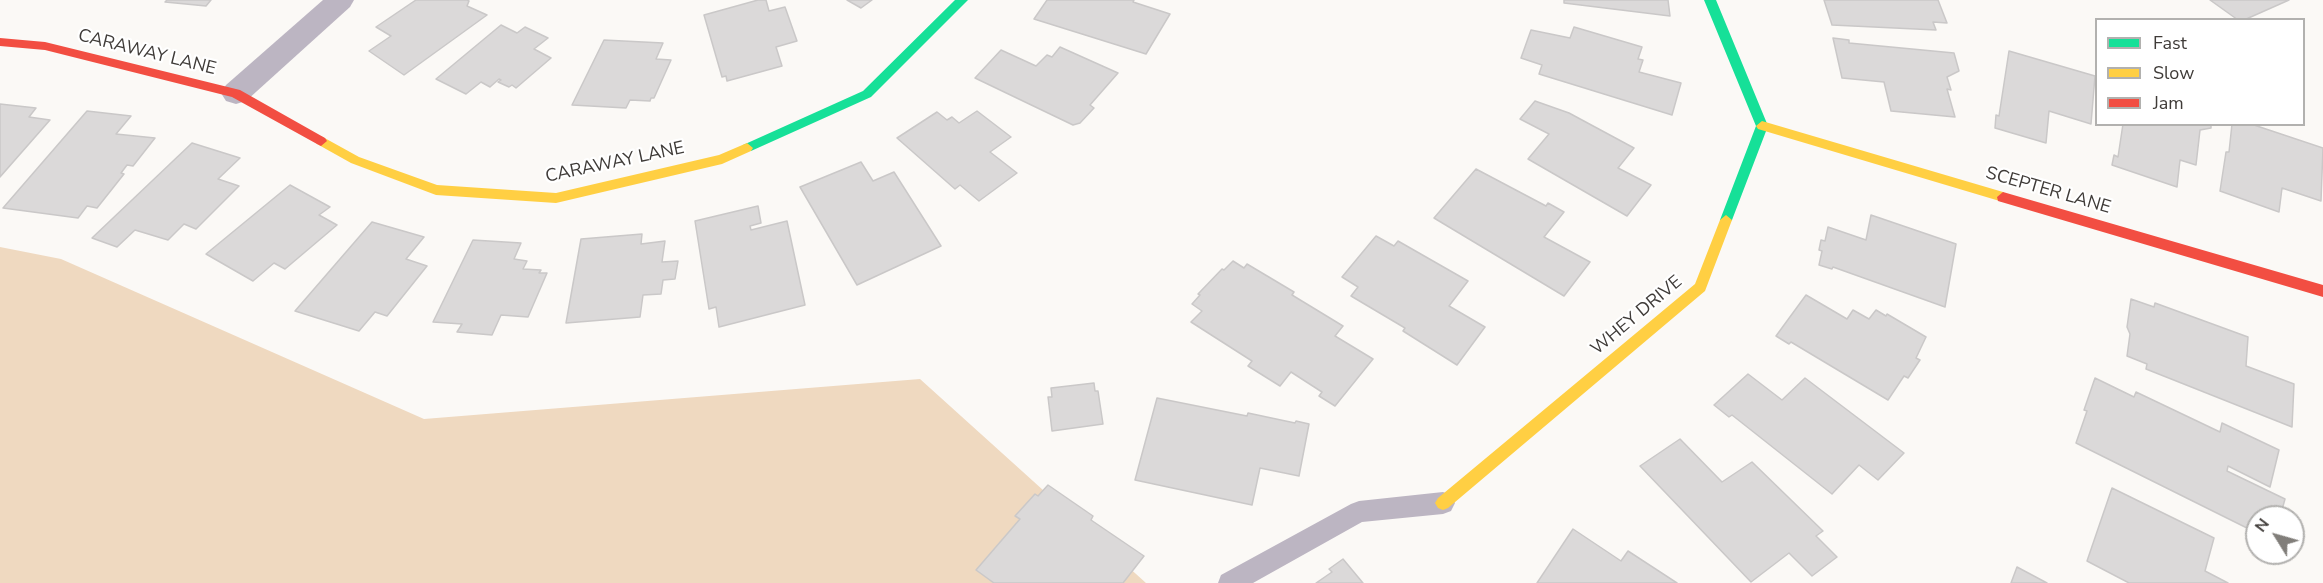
<!DOCTYPE html>
<html>
<head>
<meta charset="utf-8">
<style>
	body { margin:0 }
	#map { position:relative; width:2323px; height:583px; overflow:hidden; background:#fbf9f6; font-family:"Nunito Sans",sans-serif }
	canvas { display:block }
	.legend { position:absolute; left:2095px; top:18px; width:210px; height:108px; box-sizing:border-box; background:#fff; border:2px solid #b2b1af; margin:0; padding:8px 10px; list-style:none; font-size:18px; color:#3f3b38 }
	.legend li { display:flex; align-items:center; gap:12px; height:30px }
	.legend b { width:30px; border:2px solid #b2b1af }
	.north { position:absolute; left:2245px; top:505px; width:60px; height:60px; box-sizing:border-box; background:#fff; border:2px solid #b2b1af; border-radius:50%; rotate:307deg; font-size:16px; font-weight:700; line-height:24px; text-align:center; color:#3f3b38 }
	.north::after { content:''; display:block; margin:auto; width:21px; height:27px; background:#817e7a; clip-path:polygon(50% 0,100% 100%,50% 72%,0 100%) }
</style>
</head>
<body>
<div id="map">
<canvas width="2323" height="583"></canvas>
<ul class="legend">
<li><b style="height:8px;background:#16e098"></b>Fast</li>
<li><b style="height:8px;background:#ffcf43"></b>Slow</li>
<li><b style="height:8px;background:#f24e42"></b>Jam</li>
</ul>
<div class="north">N</div>
</div>
<script>
const ctx = document.querySelector('canvas').getContext('2d');
ctx.lineJoin = 'round';
function fill(path, color) {
  ctx.fillStyle = color;
  ctx.fill(path, 'evenodd');
}
function stroke(path, color, width, dash) {
  ctx.strokeStyle = color;
  ctx.lineWidth = width;
  ctx.lineCap = dash ? 'butt' : 'round';
  ctx.setLineDash(dash || []);
  ctx.stroke(path);
}
function label(font, color, halo, rows, align = 'center') {
  ctx.font = font + ' "Nunito Sans",sans-serif';
  ctx.lineWidth = 4.5;
  ctx.setLineDash([]);
  ctx.textBaseline = 'middle';
  ctx.strokeStyle = halo;
  ctx.fillStyle = color;
  for (const [text, x, y, turn = 0] of rows) {
    ctx.save();
    ctx.translate(x, y);
    ctx.rotate((+turn || 0) * Math.PI / 180);
    ctx.textAlign = isNaN(turn) ? turn : align;
    if (halo) ctx.strokeText(text, 0, 0);
    ctx.fillText(text, 0, 0);
    ctx.restore();
  }
}
const green = new Path2D(`
	M 0,247 L 61,259 L 424,419 L 920,379 L 1146,583 L 0,583 Z`);
const building = new Path2D(`
	M 167,0 L 211,0 L 206,6 L 165,2 Z
	M 416,0 L 467,0 L 469,1 L 467,6 L 487,15 L 404,75 L 369,51 L 391,36 L 376,27 Z
	M 766,0 L 769,11 L 785,7 L 797,41 L 776,47 L 782,66 L 727,81 L 726,76 L 722,77 L 704,15 L 758,0 Z
	M 847,0 L 872,0 L 861,8 Z
	M 1047,0 L 1134,0 L 1133,2 L 1170,14 L 1146,54 L 1034,19 Z
	M 1564,0 L 1668,0 L 1670,16 L 1564,3 Z
	M 1824,0 L 1938,0 L 1947,23 L 1933,22 L 1936,30 L 1832,25 Z
	M 2210,0 L 2289,0 L 2244,20 L 2238,20 Z
	M 501,25 L 517,33 L 525,27 L 548,38 L 534,49 L 551,58 L 516,88 L 512,85 L 509,87 L 498,82 L 501,80 L 499,79 L 490,87 L 481,82 L 466,94 L 436,79 Z
	M 1574,27 L 1642,47 L 1638,59 L 1643,60 L 1639,72 L 1681,83 L 1672,115 L 1539,74 L 1542,65 L 1521,58 L 1531,30 L 1570,38 Z
	M 1833,38 L 1849,40 L 1849,43 L 1954,53 L 1959,71 L 1947,77 L 1951,90 L 1947,89 L 1955,117 L 1891,111 L 1884,82 L 1842,78 Z
	M 604,40 L 663,43 L 656,59 L 671,60 L 654,98 L 651,98 L 650,101 L 630,100 L 626,108 L 572,105 Z
	M 1060,47 L 1118,73 L 1090,105 L 1094,108 L 1080,123 L 1073,125 L 975,78 L 1001,50 L 1036,66 L 1047,55 L 1052,57 Z
	M 2009,51 L 2095,76 L 2091,124 L 2049,111 L 2046,143 L 1995,128 L 1996,115 L 1999,116 Z
	M 1535,101 L 1569,113 L 1634,148 L 1618,168 L 1651,185 L 1627,216 L 1528,159 L 1549,134 L 1520,119 Z
	M 0,104 L 36,108 L 29,117 L 50,120 L 0,177 Z
	M 87,111 L 131,116 L 116,134 L 155,138 L 133,166 L 127,165 L 121,173 L 124,174 L 97,208 L 87,206 L 78,218 L 3,208 Z
	M 977,111 L 1011,137 L 990,152 L 1017,173 L 979,201 L 960,185 L 955,189 L 897,138 L 937,112 L 947,120 L 952,117 L 959,123 Z
	M 2123,124 L 2211,124 L 2211,128 L 2200,130 L 2196,165 L 2180,160 L 2177,187 L 2112,165 L 2114,155 L 2118,157 Z
	M 2232,124 L 2251,124 L 2323,148 L 2321,201 L 2282,188 L 2279,212 L 2220,191 L 2226,152 L 2229,152 Z
	M 192,143 L 240,158 L 218,179 L 239,186 L 196,229 L 184,224 L 168,240 L 135,230 L 117,247 L 92,238 Z
	M 861,162 L 873,181 L 894,172 L 941,246 L 857,285 L 800,187 Z
	M 1476,169 L 1546,206 L 1548,203 L 1564,212 L 1544,237 L 1590,262 L 1564,296 L 1434,218 Z
	M 290,185 L 330,207 L 319,215 L 337,225 L 285,269 L 274,263 L 253,281 L 206,254 Z
	M 758,206 L 761,223 L 750,226 L 751,230 L 787,221 L 805,305 L 719,327 L 716,307 L 709,309 L 695,221 Z
	M 1871,215 L 1956,244 L 1945,307 L 1833,267 L 1832,269 L 1819,265 L 1822,251 L 1819,250 L 1821,240 L 1825,241 L 1828,227 L 1866,240 Z
	M 372,222 L 424,237 L 406,259 L 427,266 L 387,316 L 375,312 L 359,331 L 295,311 Z
	M 642,234 L 641,244 L 665,241 L 662,262 L 678,261 L 675,279 L 663,280 L 661,294 L 643,295 L 640,317 L 566,323 L 581,239 Z
	M 1376,236 L 1394,246 L 1398,241 L 1468,281 L 1449,306 L 1485,327 L 1457,365 L 1403,331 L 1405,328 L 1351,296 L 1358,287 L 1342,277 Z
	M 473,240 L 521,243 L 514,259 L 527,261 L 523,269 L 541,270 L 539,273 L 547,273 L 528,317 L 501,315 L 492,335 L 457,332 L 462,324 L 433,322 Z
	M 1233,261 L 1244,268 L 1247,264 L 1294,292 L 1292,295 L 1343,326 L 1335,336 L 1373,359 L 1335,406 L 1319,396 L 1322,392 L 1291,372 L 1280,386 L 1248,366 L 1252,361 L 1191,322 L 1202,311 L 1192,304 L 1200,295 L 1198,294 L 1222,269 L 1224,270 Z
	M 1806,295 L 1847,319 L 1853,310 L 1869,319 L 1876,310 L 1886,316 L 1887,314 L 1926,337 L 1916,358 L 1920,360 L 1908,378 L 1904,376 L 1888,400 L 1791,342 L 1789,344 L 1776,336 Z
	M 2131,299 L 2154,307 L 2155,303 L 2248,337 L 2246,366 L 2294,384 L 2292,427 L 2146,369 L 2147,364 L 2127,356 L 2130,334 L 2127,327 Z
	M 1748,374 L 1782,400 L 1805,378 L 1904,453 L 1878,480 L 1859,465 L 1832,494 L 1732,415 L 1729,417 L 1714,405 Z
	M 2095,378 L 2134,397 L 2136,392 L 2220,432 L 2222,423 L 2279,450 L 2270,487 L 2228,466 L 2227,471 L 2285,499 L 2280,517 L 2257,517 L 2257,533 L 2076,443 L 2087,411 L 2084,410 Z
	M 1094,383 L 1095,391 L 1098,391 L 1103,424 L 1052,431 L 1048,397 L 1052,397 L 1051,388 Z
	M 1157,398 L 1247,416 L 1248,413 L 1295,423 L 1296,421 L 1309,424 L 1299,476 L 1260,468 L 1252,505 L 1135,480 Z
	M 1680,439 L 1722,482 L 1752,462 L 1823,531 L 1816,536 L 1837,557 L 1812,576 L 1789,553 L 1751,582 L 1640,466 Z
	M 1048,485 L 1093,516 L 1091,520 L 1144,556 L 1123,583 L 994,583 L 976,570 L 1020,519 L 1015,516 L 1035,494 L 1038,496 Z
	M 2112,488 L 2214,538 L 2205,571 L 2228,583 L 2129,583 L 2087,561 Z
	M 1573,529 L 1621,561 L 1628,551 L 1677,583 L 1537,583 Z
	M 1343,559 L 1363,583 L 1316,583 L 1332,572 L 1329,569 Z
	M 2017,567 L 2047,583 L 2011,583 Z`);
const lane = new Path2D(`
	M 1443,492 L 1451,495 L 1455,503 L 1451,511 L 1443,514 L 1362,522 L 1253,583 L 1218,583 L 1221,575 L 1351,504 L 1359,501 Z`);
const street = new Path2D(`
	M 323,0 L 354,0 L 350,7 L 246,101 L 236,104 L 226,101 L 221,93 L 226,85 Z`);
const fast = new Path2D(`
	M 955,0 L 968,0 L 871,97 L 751,151 L 743,151 L 741,148 L 743,145 L 863,91 Z
	M 1704,0 L 1716,0 L 1768,126 L 1732,220 L 1726,225 L 1720,220 L 1756,126 Z`);
const slow = new Path2D(`
	M 1762,121 L 2003,192 L 2009,197 L 2003,202 L 1758,129 L 1756,126 Z
	M 321,136 L 359,157 L 437,185 L 556,193 L 719,155 L 747,143 L 753,148 L 751,151 L 722,164 L 556,203 L 436,195 L 351,163 L 317,144 L 315,141 Z
	M 1726,215 L 1732,220 L 1705,291 L 1448,508 L 1443,510 L 1438,508 L 1435,503 L 1438,498 L 1695,284 L 1720,220 Z`);
const jam = new Path2D(`
	M 0,38 L 45,42 L 240,90 L 325,138 L 327,141 L 321,146 L 317,144 L 232,97 L 45,50 L 0,46 Z
	M 2003,192 L 2323,285 L 2323,297 L 1998,201 L 1997,197 Z`);
const streetNames = [
	["CARAWAY LANE",147,53,14],
	["CARAWAY LANE",615,163,-12],
	["SCEPTER LANE",2048,191,16],
	["WHEY DRIVE",1637,316,-40]
];
fill(green, '#efd9c0');
fill(building, '#dbd9d9');
stroke(building, '#cac8c8', 1.5);
fill(lane, '#bcb5c2');
fill(street, '#bcb5c2');
fill(fast, '#16e098');
fill(slow, '#ffcf43');
fill(jam, '#f24e42');
label('18px', '#3f3b38', '#fff', streetNames);
</script>
</body>
</html>
